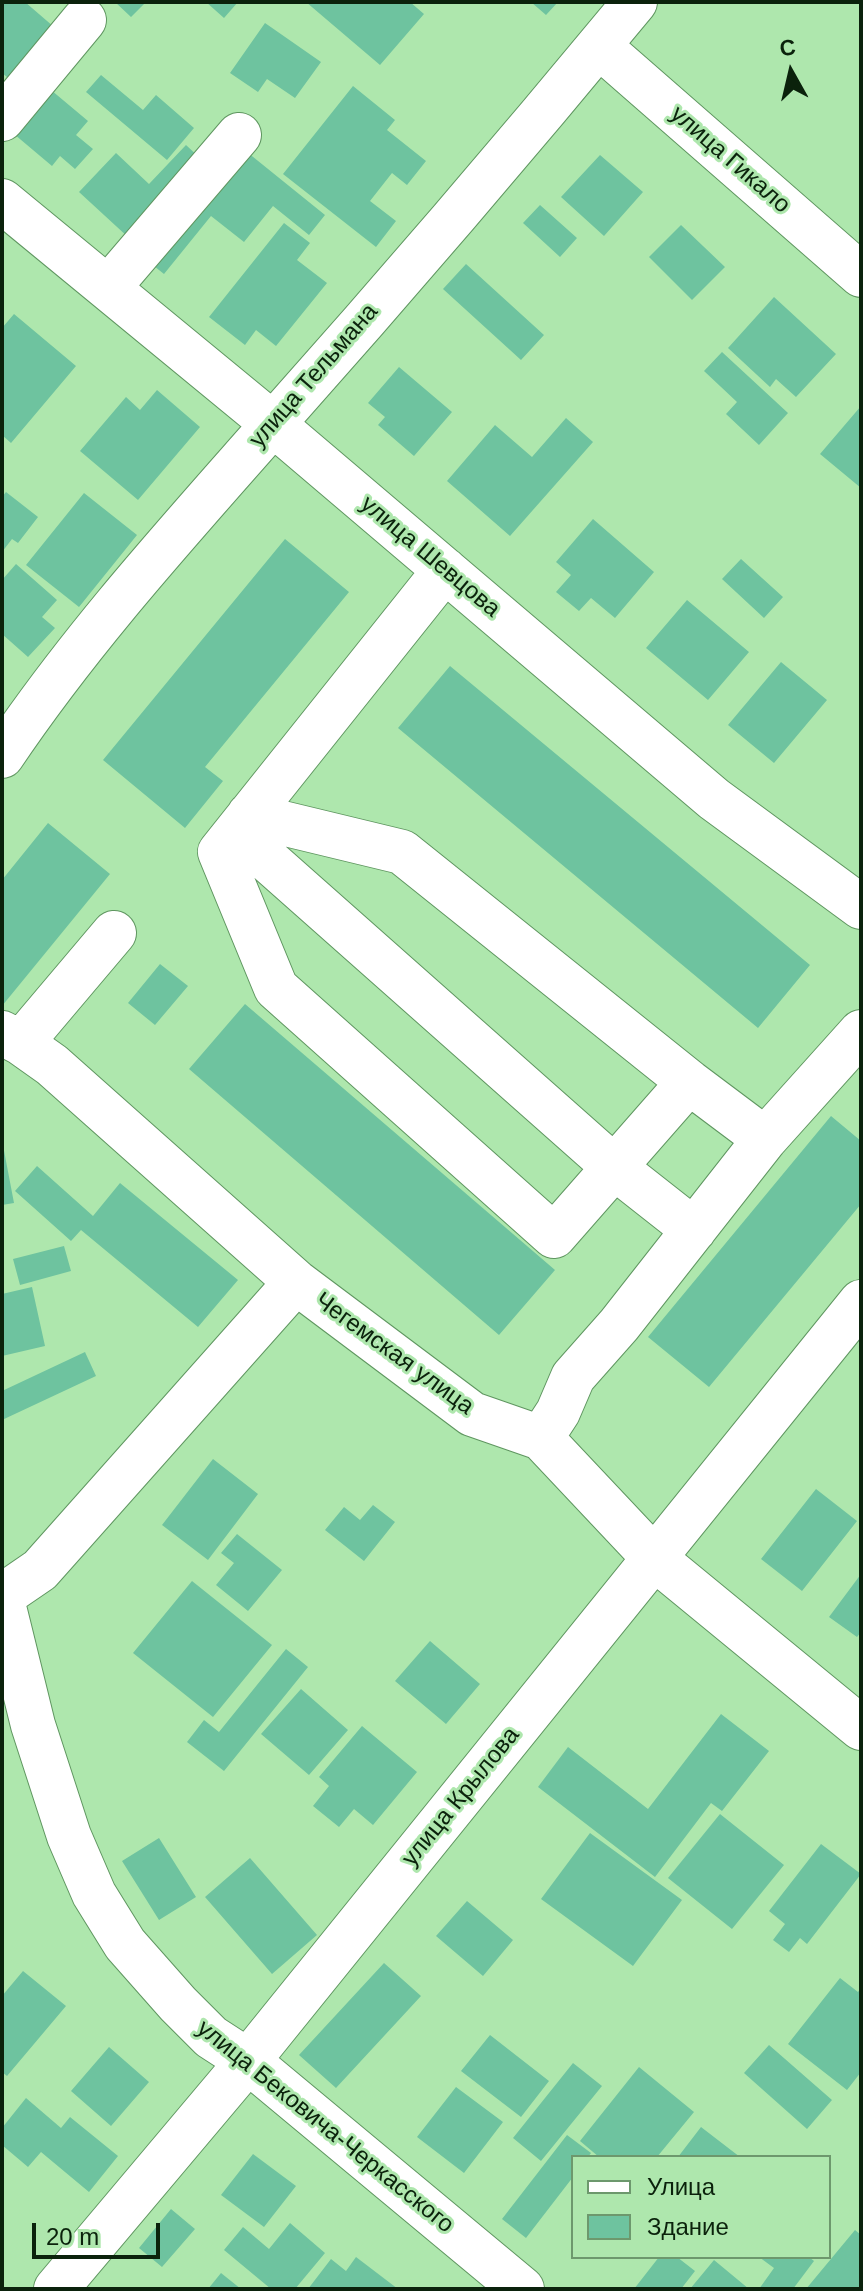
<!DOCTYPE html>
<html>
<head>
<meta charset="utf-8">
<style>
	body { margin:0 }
	#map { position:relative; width:863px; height:2291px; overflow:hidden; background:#aee7ad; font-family:Arial,sans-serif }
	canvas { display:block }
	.frame { position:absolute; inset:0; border:4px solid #0b220c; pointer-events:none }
	.legend { position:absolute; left:571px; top:2155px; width:260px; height:104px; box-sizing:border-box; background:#aee7ad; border:2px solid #6d986d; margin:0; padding:10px 14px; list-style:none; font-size:24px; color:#0b220c }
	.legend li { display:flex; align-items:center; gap:16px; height:40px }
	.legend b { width:40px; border:2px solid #6d986d }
	.north { position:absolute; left:751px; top:32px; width:80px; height:80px; -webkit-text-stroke:6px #aee7ad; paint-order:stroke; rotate:352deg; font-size:22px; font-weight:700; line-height:32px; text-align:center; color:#0b220c }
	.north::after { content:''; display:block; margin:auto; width:28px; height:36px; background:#0b220c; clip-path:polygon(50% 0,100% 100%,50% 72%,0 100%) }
	.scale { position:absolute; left:32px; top:2223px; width:128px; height:36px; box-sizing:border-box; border:4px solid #0b220c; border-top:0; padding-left:10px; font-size:24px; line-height:28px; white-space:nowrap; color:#0b220c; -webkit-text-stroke:6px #aee7ad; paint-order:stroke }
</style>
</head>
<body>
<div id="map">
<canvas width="863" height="2291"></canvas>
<div class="frame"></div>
<ul class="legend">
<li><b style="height:10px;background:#fff"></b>Улица</li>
<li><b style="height:22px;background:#6ec39f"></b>Здание</li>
</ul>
<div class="north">С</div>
<div class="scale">20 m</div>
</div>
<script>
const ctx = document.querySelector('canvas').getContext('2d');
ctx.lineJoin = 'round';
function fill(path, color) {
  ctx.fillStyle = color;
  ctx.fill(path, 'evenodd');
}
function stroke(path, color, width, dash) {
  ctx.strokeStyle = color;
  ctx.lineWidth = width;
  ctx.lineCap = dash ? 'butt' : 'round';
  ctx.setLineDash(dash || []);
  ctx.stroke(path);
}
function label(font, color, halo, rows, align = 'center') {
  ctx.font = font + ' Arial,sans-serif';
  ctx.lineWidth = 6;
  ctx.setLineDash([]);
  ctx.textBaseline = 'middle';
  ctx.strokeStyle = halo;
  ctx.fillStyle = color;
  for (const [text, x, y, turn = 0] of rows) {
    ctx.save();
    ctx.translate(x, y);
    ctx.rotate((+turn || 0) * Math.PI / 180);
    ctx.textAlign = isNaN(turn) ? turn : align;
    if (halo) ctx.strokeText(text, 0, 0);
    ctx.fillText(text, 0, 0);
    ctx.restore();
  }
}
const building = new Path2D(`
	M 2,2 L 25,2 L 61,33 L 17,85 L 2,73 Z
	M 115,2 L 146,2 L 131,17 Z
	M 206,2 L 238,2 L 224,18 Z
	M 306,2 L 410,2 L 424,14 L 380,65 Z
	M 531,2 L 558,2 L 546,15 Z
	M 265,23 L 321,62 L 295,98 L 267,79 L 258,92 L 230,73 Z
	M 101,75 L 143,110 L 156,95 L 194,128 L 167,160 L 86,92 Z
	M 353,86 L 395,120 L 387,130 L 426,161 L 407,185 L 392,173 L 370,201 L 396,221 L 376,247 L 283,174 Z
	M 51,90 L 88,121 L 76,135 L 93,149 L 75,169 L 60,156 L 52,166 L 14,134 Z
	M 186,145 L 202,160 L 129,238 L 79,192 L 116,153 L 149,184 Z
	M 242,148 L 325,215 L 309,235 L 273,206 L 244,242 L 211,216 L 164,274 L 149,262 Z
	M 600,155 L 643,192 L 604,236 L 561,197 Z
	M 540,205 L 577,238 L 560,257 L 523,223 Z
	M 284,223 L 310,243 L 297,260 L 327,283 L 276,346 L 256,330 L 245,345 L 209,317 Z
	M 681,225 L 725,267 L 692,300 L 649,257 Z
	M 466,264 L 544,335 L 521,360 L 443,289 Z
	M 774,297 L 836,354 L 796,397 L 776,379 L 770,387 L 728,348 Z
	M 14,314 L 76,366 L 11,443 L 2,435 L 2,328 Z
	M 722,352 L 788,413 L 759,445 L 726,414 L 737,402 L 704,371 Z
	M 399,367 L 452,412 L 414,456 L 378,425 L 385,417 L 368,403 Z
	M 157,390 L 200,427 L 138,500 L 80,451 L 126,397 L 140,410 Z
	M 861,406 L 861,488 L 820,454 Z
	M 566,418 L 593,442 L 510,536 L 447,481 L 495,425 L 532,457 Z
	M 6,492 L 38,517 L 18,543 L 12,539 L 2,552 L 2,497 Z
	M 84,493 L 137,535 L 79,607 L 26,565 Z
	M 593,519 L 654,572 L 615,618 L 591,598 L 579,611 L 556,592 L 571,575 L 556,562 Z
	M 285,539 L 349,592 L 205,767 L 223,781 L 185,828 L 103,760 Z
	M 741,559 L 783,597 L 764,618 L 722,579 Z
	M 16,564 L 57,600 L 42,617 L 55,628 L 28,657 L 2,634 L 2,580 Z
	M 687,600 L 749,652 L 708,700 L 646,648 Z
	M 781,662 L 827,700 L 774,763 L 728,725 Z
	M 450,666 L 810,965 L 758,1028 L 398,728 Z
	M 48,823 L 110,874 L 2,1006 L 2,880 Z
	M 160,964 L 188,986 L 155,1025 L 128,1003 Z
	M 245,1004 L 555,1270 L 499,1335 L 189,1069 Z
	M 831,1116 L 861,1141 L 861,1204 L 709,1387 L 648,1337 Z
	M 2,1140 L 14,1203 L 2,1205 Z
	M 37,1166 L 93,1216 L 120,1183 L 238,1280 L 198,1327 L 81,1230 L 71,1241 L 15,1191 Z
	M 64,1246 L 71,1271 L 20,1285 L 13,1259 Z
	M 32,1287 L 45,1346 L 2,1356 L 2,1294 Z
	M 85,1352 L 96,1376 L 2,1420 L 2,1391 Z
	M 213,1459 L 258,1494 L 208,1560 L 162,1525 Z
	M 816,1489 L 857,1521 L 802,1591 L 761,1559 Z
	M 373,1505 L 395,1522 L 364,1561 L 325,1530 L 344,1507 L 360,1520 Z
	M 237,1534 L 282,1570 L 248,1611 L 216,1585 L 234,1563 L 221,1553 Z
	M 861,1574 L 861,1632 L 857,1637 L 829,1617 Z
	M 192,1581 L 272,1645 L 213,1717 L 133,1653 Z
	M 430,1641 L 480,1684 L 446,1724 L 395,1681 Z
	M 286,1649 L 308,1667 L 224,1771 L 187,1742 L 204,1720 L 219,1732 Z
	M 301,1689 L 348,1730 L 309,1775 L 261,1734 Z
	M 721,1714 L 769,1751 L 722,1811 L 711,1803 L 655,1877 L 538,1787 L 568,1747 L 648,1809 Z
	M 362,1726 L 417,1772 L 373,1825 L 354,1809 L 339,1827 L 313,1806 L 329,1786 L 319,1777 Z
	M 720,1814 L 784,1865 L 732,1929 L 668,1878 Z
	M 590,1833 L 682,1900 L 633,1966 L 541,1899 Z
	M 159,1838 L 196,1897 L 159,1920 L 122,1861 Z
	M 821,1844 L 861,1874 L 807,1944 L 800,1938 L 789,1952 L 773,1940 L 785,1924 L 769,1911 Z
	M 250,1858 L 317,1935 L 272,1974 L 205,1897 Z
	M 467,1901 L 513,1940 L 483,1976 L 436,1936 Z
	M 384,1963 L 421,1996 L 336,2088 L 299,2055 Z
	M 23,1971 L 66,2006 L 7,2076 L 2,2072 L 2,1996 Z
	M 840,1978 L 858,1992 L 861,1988 L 861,2072 L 847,2090 L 788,2044 Z
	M 490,2035 L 549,2081 L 521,2117 L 461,2071 Z
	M 769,2045 L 832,2100 L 807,2129 L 744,2073 Z
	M 109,2047 L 149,2082 L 111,2126 L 71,2091 Z
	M 573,2063 L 602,2086 L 541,2161 L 513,2138 Z
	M 639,2067 L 694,2112 L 657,2157 L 599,2157 L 580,2141 Z
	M 456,2087 L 503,2122 L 464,2173 L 417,2137 Z
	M 26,2098 L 61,2128 L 70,2117 L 118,2156 L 89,2192 L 41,2152 L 28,2167 L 2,2145 L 2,2128 Z
	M 701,2127 L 740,2157 L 678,2157 Z
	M 567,2135 L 591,2153 L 588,2157 L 573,2157 L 573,2177 L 526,2238 L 502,2219 Z
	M 253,2154 L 296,2186 L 264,2227 L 221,2195 Z
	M 171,2209 L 195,2229 L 162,2267 L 139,2248 Z
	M 290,2223 L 325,2253 L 295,2289 L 271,2289 L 224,2250 L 243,2227 L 269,2249 Z
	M 855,2230 L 861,2235 L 861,2289 L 806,2289 Z
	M 356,2257 L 398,2289 L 308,2289 L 331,2259 L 346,2271 Z
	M 659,2257 L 677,2257 L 695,2271 L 681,2289 L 634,2289 Z
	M 759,2257 L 809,2257 L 814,2261 L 793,2289 L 759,2289 L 774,2268 Z
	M 714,2260 L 749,2289 L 690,2289 Z
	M 221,2273 L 241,2289 L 208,2289 Z`);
const minor = new Path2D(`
	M 599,46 L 861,275
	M 2,119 L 84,20
	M 2,201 L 273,424 L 714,799 L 861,907
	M 108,288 L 239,135
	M 445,570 L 220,852 L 276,988 L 554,1236 L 689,1082 L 765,1139 L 861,1032
	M 2,756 C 82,637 179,531 273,424 C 396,286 517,145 635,2
	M 249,815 L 402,852 L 689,1082
	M 236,832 L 614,1167 L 694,1230
	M 2,1033 L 21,1043 L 52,1065 L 296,1282 L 472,1414 L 541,1438 L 654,1558 L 861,1728
	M 21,1043 L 114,933
	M 541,1438 L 558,1412 L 573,1377 L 619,1325 L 765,1139
	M 2,1596 L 40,1570 L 296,1282
	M 2,1599 L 33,1725 L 69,1836 L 94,1894 L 125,1944 L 178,2004 L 211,2037 L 248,2061 L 522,2289
	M 56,2289 L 248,2061 L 861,1302`);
const streetNames = [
	["улица Гикало",730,160,41],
	["улица Тельмана",314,376,-49],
	["улица Шевцова",430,557,40],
	["Чегемская улица",394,1354,36],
	["улица Крылова",461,1797,-51],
	["улица Бековича-Черкасского",325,2127,39]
];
fill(building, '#6ec39f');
stroke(minor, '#5f9660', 46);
stroke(minor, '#fff', 44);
label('24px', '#0b220c', '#aee7ad', streetNames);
</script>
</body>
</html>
